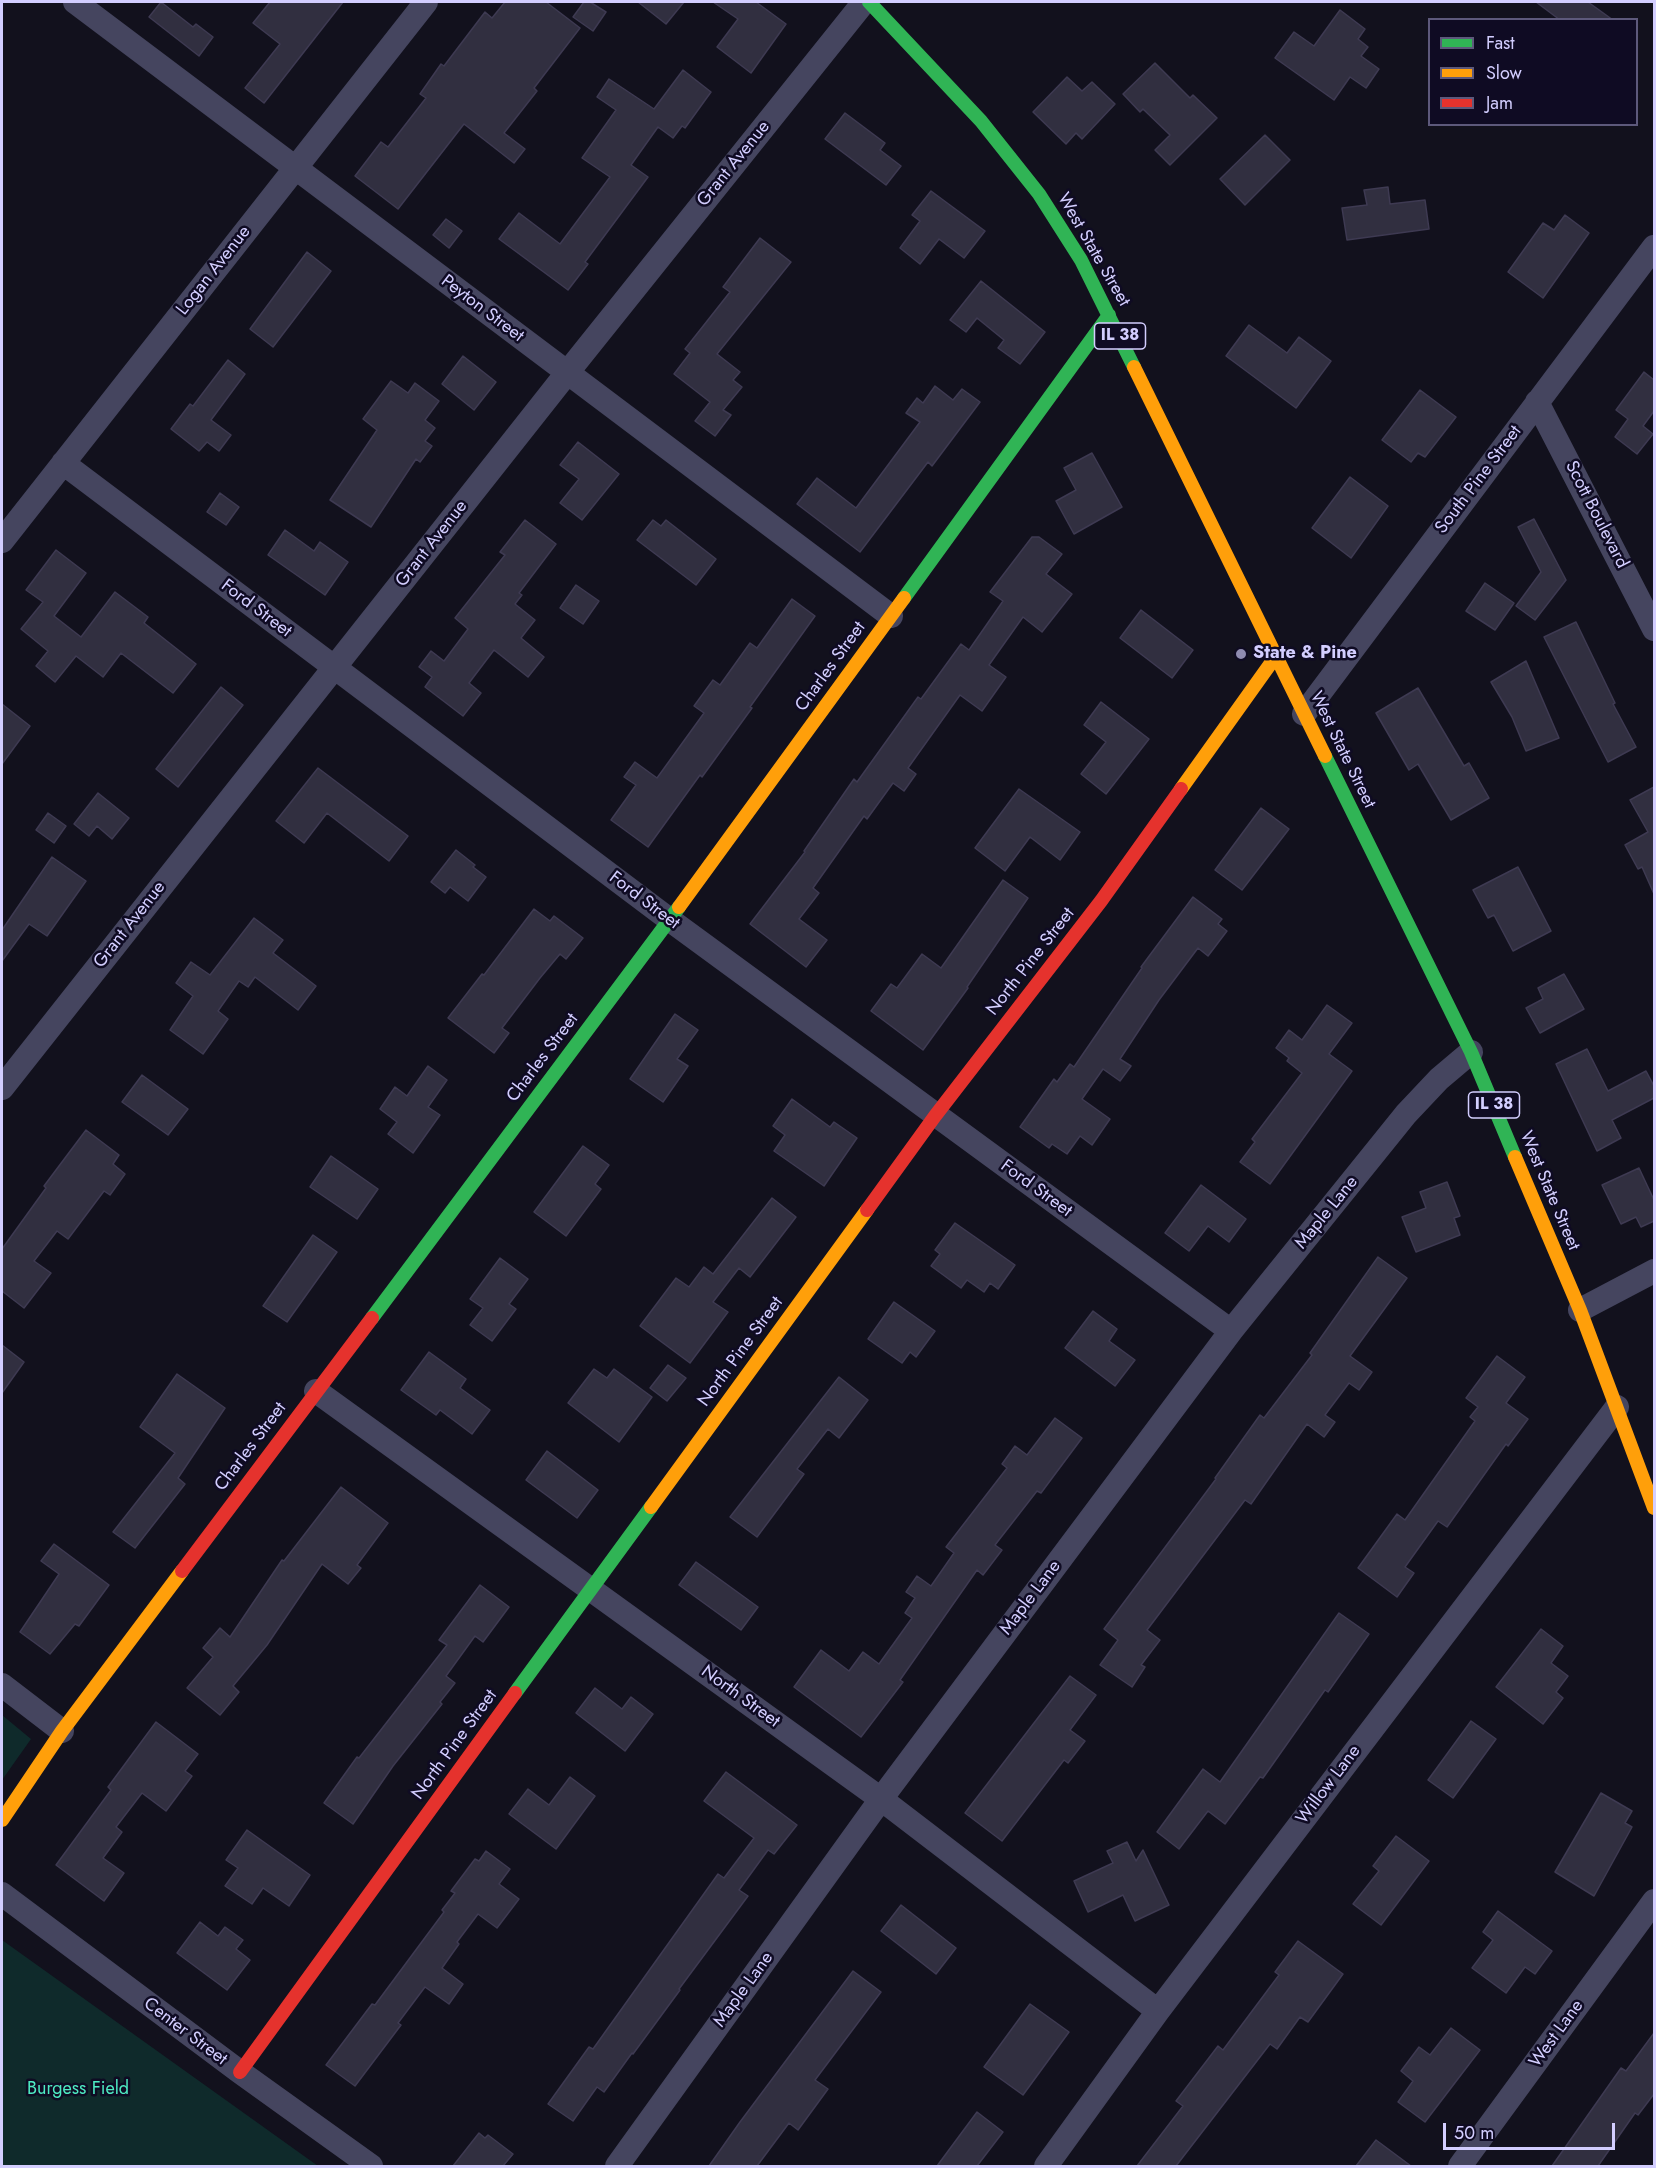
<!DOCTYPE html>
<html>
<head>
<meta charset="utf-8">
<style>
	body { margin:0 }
	#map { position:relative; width:1656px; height:2168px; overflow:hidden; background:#12111d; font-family:Jost,sans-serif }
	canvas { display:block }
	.frame { position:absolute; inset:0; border:3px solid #d3ceff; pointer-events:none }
	.legend { position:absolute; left:1428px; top:18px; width:210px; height:108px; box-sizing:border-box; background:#0f0b23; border:2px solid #5d597b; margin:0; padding:8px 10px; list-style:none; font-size:18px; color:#d3ceff }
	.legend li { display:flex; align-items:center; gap:12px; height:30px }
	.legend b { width:30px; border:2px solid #5d597b }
	.scale { position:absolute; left:1443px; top:2123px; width:172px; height:27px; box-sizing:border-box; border:3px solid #d3ceff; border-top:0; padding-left:8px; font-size:18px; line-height:21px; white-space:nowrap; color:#d3ceff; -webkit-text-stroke:4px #0f0b23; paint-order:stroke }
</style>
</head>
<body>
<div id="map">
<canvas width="1656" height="2168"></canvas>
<div class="frame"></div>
<ul class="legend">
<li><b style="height:8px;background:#30b455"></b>Fast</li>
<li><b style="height:8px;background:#ff9f0a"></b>Slow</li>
<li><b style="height:8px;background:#e5322d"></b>Jam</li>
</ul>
<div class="scale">50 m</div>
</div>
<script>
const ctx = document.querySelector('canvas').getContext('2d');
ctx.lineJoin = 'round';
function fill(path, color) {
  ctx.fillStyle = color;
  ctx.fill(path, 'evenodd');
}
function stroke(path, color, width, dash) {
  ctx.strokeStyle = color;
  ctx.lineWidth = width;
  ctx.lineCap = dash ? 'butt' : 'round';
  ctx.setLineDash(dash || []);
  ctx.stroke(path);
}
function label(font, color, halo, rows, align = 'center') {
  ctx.font = font + ' Jost,sans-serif';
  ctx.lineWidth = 5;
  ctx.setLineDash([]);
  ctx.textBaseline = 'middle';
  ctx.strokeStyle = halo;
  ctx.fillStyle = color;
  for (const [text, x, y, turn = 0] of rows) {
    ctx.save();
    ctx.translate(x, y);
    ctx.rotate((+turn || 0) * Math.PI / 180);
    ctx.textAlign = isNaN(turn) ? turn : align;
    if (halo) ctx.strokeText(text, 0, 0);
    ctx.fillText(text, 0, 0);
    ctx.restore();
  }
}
const green = new Path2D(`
	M 2,1715 L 31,1739 L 2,1780 Z
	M 2,1940 L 318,2166 L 2,2166 Z`);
const building = new Path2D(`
	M 161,2 L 193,27 L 196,24 L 213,37 L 199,56 L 149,17 Z
	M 270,2 L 343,2 L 264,103 L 245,88 L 280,44 L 253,23 Z
	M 505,2 L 546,2 L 580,28 L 534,88 L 537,91 L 504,133 L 525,149 L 514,163 L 464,124 L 398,209 L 355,176 L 381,142 L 388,147 L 426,98 L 420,94 L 441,64 L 444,66 L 485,12 L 492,18 Z
	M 584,2 L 590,2 L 606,12 L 593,31 L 573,17 Z
	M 638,2 L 684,2 L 666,24 Z
	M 713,2 L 756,2 L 786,24 L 751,73 L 717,47 L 738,19 Z
	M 1536,2 L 1588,2 L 1613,20 L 1560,20 Z
	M 1340,10 L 1365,29 L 1358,39 L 1368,47 L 1361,56 L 1379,69 L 1366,88 L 1350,77 L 1334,100 L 1275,58 L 1294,32 L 1314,46 Z
	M 1155,63 L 1190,98 L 1193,95 L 1217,118 L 1170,165 L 1155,150 L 1170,135 L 1143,109 L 1140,112 L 1123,94 Z
	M 683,70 L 711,92 L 685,128 L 682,126 L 673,138 L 658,127 L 631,165 L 648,177 L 585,262 L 588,264 L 568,290 L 499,239 L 519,213 L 560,244 L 610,177 L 582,158 L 616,110 L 597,97 L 609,79 L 654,109 Z
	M 1067,77 L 1082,91 L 1092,82 L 1115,104 L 1082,139 L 1076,133 L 1066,144 L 1033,112 Z
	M 845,113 L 885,143 L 880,150 L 901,166 L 886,185 L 825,139 Z
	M 1265,135 L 1290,160 L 1245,205 L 1220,179 Z
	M 1388,187 L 1390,204 L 1425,200 L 1429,229 L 1347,240 L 1342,208 L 1367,205 L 1364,190 Z
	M 931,191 L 985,231 L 964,258 L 939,239 L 920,264 L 900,248 L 920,221 L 912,215 Z
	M 1565,215 L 1589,233 L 1543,298 L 1508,272 L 1543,223 L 1554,230 Z
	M 446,219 L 462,231 L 449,248 L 433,235 Z
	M 760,238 L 791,262 L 717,354 L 740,372 L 733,380 L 742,387 L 723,410 L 731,415 L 715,436 L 695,421 L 710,402 L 674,374 L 690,353 L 685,349 L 730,292 L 723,287 Z
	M 307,252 L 331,271 L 273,347 L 250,329 Z
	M 981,281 L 1045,332 L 1020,364 L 998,348 L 1004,340 L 977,318 L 966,332 L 950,320 Z
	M 1249,325 L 1287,353 L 1299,337 L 1331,361 L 1296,408 L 1226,356 Z
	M 463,356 L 496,382 L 474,410 L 442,384 Z
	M 228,360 L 245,374 L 211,420 L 231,435 L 219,451 L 207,442 L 199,451 L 171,429 L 190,404 L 193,406 Z
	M 1644,372 L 1654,380 L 1654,411 L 1643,426 L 1653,434 L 1637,454 L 1615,437 L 1628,419 L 1616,410 Z
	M 391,381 L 408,393 L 415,383 L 439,401 L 425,420 L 435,428 L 425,441 L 432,446 L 420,462 L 416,459 L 371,527 L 330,500 L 377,430 L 363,419 Z
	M 935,386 L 953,400 L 962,389 L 980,402 L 932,466 L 928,462 L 860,552 L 797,504 L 817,478 L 856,508 L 920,422 L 906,413 L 917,398 L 923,403 Z
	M 1420,390 L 1456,417 L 1425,457 L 1418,453 L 1411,462 L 1382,440 Z
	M 578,442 L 619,474 L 582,520 L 560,503 L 579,479 L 560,465 Z
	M 1092,453 L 1122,507 L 1074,534 L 1056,501 L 1076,490 L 1064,468 Z
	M 1350,477 L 1388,506 L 1351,558 L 1312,528 Z
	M 220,493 L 239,507 L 226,525 L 207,512 Z
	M 1534,519 L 1566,580 L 1535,620 L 1516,606 L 1541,572 L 1518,527 Z
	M 525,520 L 556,544 L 519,593 L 522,595 L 515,604 L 535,620 L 521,638 L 544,657 L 528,677 L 494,650 L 469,683 L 481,693 L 463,716 L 425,687 L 432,677 L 419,667 L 431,651 L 444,661 L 468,629 L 455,618 L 505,555 L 500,552 Z
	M 653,520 L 661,526 L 666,520 L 716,559 L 696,585 L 637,540 Z
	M 285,530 L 314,551 L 320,542 L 348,562 L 325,595 L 268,555 Z
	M 1032,537 L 1039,537 L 1062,554 L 1046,574 L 1072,594 L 1042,632 L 1023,617 L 989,665 L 1006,677 L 982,711 L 960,695 L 908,768 L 916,774 L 904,791 L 893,783 L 867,819 L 864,816 L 813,888 L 819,893 L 799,919 L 827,940 L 806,967 L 750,924 L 805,852 L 804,851 L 854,779 L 857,782 L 918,697 L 921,699 L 961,644 L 969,650 L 1003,601 L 990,592 Z
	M 56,550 L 86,573 L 54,616 L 81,637 L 115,592 L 148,617 L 144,623 L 196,664 L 173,693 L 121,653 L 103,677 L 76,656 L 55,682 L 36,666 L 48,651 L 21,629 L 43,602 L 26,590 Z
	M 1485,583 L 1514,603 L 1495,630 L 1466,611 Z
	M 576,585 L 599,601 L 583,624 L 560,608 Z
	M 792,599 L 815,616 L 750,707 L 752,708 L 702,777 L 700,775 L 648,847 L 611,820 L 636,785 L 624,777 L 635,762 L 657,778 L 704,713 L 694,706 L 713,680 L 720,685 L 750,643 L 757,648 Z
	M 1141,610 L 1193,650 L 1172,678 L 1120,638 Z
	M 1576,622 L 1615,703 L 1613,704 L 1636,747 L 1608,762 L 1544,637 Z
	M 1526,661 L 1559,738 L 1526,751 L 1512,717 L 1491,682 Z
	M 221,687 L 243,705 L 178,787 L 156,769 Z
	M 1418,688 L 1464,766 L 1469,763 L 1489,798 L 1451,820 L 1418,764 L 1409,770 L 1376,713 Z
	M 1101,702 L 1149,739 L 1106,794 L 1081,774 L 1106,742 L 1084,725 Z
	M 2,704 L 30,726 L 2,764 Z
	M 318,768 L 408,836 L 389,861 L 327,813 L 304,843 L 276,821 Z
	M 1654,787 L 1654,894 L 1642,867 L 1638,869 L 1625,845 L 1648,832 L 1630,800 Z
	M 1019,789 L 1080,832 L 1060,860 L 1030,837 L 1005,871 L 975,848 Z
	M 98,793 L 129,818 L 112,839 L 97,826 L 89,836 L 74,824 Z
	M 1261,808 L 1289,829 L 1242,890 L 1215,870 Z
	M 48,813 L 66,826 L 54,843 L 36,830 Z
	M 456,850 L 475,865 L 473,867 L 486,877 L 468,901 L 450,887 L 445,893 L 431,882 Z
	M 52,857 L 86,881 L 47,936 L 29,924 L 2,961 L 2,930 Z
	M 1518,867 L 1551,931 L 1513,951 L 1494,915 L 1488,918 L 1473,890 Z
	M 1003,880 L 1028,898 L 967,987 L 968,988 L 923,1050 L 871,1011 L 891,984 L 897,988 L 922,954 L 941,968 Z
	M 1193,897 L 1222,919 L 1218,924 L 1227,931 L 1208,956 L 1198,948 L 1159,1000 L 1120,1059 L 1131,1066 L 1120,1081 L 1103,1069 L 1082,1099 L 1110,1119 L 1092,1145 L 1080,1136 L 1067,1154 L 1052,1144 L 1049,1148 L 1020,1127 L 1054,1079 L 1057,1082 L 1070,1064 L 1074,1067 L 1142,968 L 1141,967 Z
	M 534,909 L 550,921 L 554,916 L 583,938 L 566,959 L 560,954 L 540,978 L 502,1028 L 509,1033 L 494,1053 L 448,1018 L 482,974 L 484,975 Z
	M 254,918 L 283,940 L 273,953 L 316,986 L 298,1010 L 255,977 L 248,987 L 239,981 L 218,1011 L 228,1019 L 203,1054 L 170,1030 L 193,996 L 176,983 L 191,962 L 210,975 Z
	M 1564,974 L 1584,1009 L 1540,1033 L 1526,1008 L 1543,999 L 1538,988 Z
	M 1327,1005 L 1352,1023 L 1329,1054 L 1352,1071 L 1270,1184 L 1240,1162 L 1255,1142 L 1252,1139 L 1302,1073 L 1287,1061 L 1289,1058 L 1276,1048 L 1289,1030 L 1302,1040 Z
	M 675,1014 L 698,1030 L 677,1059 L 688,1066 L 663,1102 L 630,1079 Z
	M 1587,1049 L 1608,1091 L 1646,1071 L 1654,1086 L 1654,1098 L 1612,1120 L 1621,1138 L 1597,1151 L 1556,1064 Z
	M 428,1066 L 447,1080 L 428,1107 L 440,1115 L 413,1153 L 388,1134 L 397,1122 L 380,1109 L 395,1087 L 407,1096 Z
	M 142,1075 L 188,1109 L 168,1135 L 122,1102 Z
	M 792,1099 L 830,1127 L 834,1122 L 857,1138 L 824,1186 L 774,1151 L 785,1135 L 773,1126 Z
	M 86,1130 L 119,1155 L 113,1164 L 125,1174 L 110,1195 L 104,1191 L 68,1239 L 57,1231 L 34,1261 L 51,1273 L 24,1308 L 2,1291 L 2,1249 L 46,1188 L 44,1186 Z
	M 583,1146 L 609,1165 L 595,1184 L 601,1189 L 566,1236 L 534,1212 Z
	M 331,1156 L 378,1189 L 357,1219 L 310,1187 Z
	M 1639,1168 L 1654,1200 L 1654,1221 L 1641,1227 L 1636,1217 L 1621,1224 L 1602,1185 Z
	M 1447,1182 L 1460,1216 L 1454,1218 L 1460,1235 L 1416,1252 L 1402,1217 L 1426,1208 L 1420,1192 Z
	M 1201,1185 L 1246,1219 L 1229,1242 L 1208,1226 L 1189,1251 L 1165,1233 Z
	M 772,1198 L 796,1217 L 750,1277 L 739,1268 L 713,1302 L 728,1312 L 690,1363 L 640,1326 L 676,1278 L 689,1287 L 704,1267 L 713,1274 Z
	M 955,1223 L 1015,1265 L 998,1289 L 990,1283 L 984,1292 L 967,1280 L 961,1288 L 931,1266 L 940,1254 L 935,1250 Z
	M 313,1235 L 337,1252 L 287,1322 L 263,1306 Z
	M 1378,1257 L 1407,1278 L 1350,1356 L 1372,1372 L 1359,1390 L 1349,1383 L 1325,1415 L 1335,1422 L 1324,1437 L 1307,1424 L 1251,1504 L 1245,1500 L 1147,1630 L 1160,1640 L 1141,1665 L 1145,1667 L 1132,1687 L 1100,1665 L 1118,1640 L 1104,1629 L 1216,1479 L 1215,1478 L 1260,1415 L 1264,1418 L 1312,1355 L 1310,1353 Z
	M 500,1258 L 528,1279 L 509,1304 L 516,1309 L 492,1341 L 470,1325 L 483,1308 L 470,1299 Z
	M 894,1302 L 935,1331 L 916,1357 L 910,1352 L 902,1363 L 868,1339 Z
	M 1093,1311 L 1117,1329 L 1109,1341 L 1135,1360 L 1115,1386 L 1065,1348 Z
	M 2,1345 L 24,1362 L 2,1393 Z
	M 429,1352 L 466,1379 L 460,1388 L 490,1410 L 472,1434 L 440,1410 L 436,1415 L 401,1390 Z
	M 1497,1356 L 1525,1377 L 1506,1403 L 1528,1419 L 1508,1446 L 1506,1444 L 1447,1527 L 1438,1521 L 1405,1567 L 1414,1573 L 1397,1597 L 1358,1568 L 1397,1514 L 1405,1520 L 1475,1421 L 1470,1417 L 1478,1407 L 1466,1398 Z
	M 668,1365 L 686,1378 L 667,1401 L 650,1388 Z
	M 594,1369 L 607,1378 L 614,1369 L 652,1397 L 619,1442 L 568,1403 Z
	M 177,1374 L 225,1408 L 178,1478 L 185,1484 L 135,1548 L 113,1532 L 175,1453 L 140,1427 Z
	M 839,1377 L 868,1400 L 839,1438 L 828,1429 L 797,1469 L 804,1474 L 757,1537 L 730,1517 Z
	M 1055,1418 L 1082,1438 L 1041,1493 L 1037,1491 L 995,1545 L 1002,1550 L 983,1575 L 977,1570 L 900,1680 L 903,1682 L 861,1737 L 794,1687 L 821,1650 L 849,1671 L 863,1652 L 879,1664 L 912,1618 L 905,1613 L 915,1598 L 906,1592 L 917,1576 L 931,1586 L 954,1553 L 946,1547 L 1007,1468 L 1002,1464 L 1015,1446 L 1027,1455 Z
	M 547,1451 L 598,1490 L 577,1518 L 526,1480 Z
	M 341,1487 L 388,1523 L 357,1565 L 361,1568 L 348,1584 L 322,1564 L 267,1645 L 233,1686 L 239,1692 L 220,1715 L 187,1688 L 213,1657 L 203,1648 L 220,1628 L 230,1637 L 282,1560 L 284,1561 Z
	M 54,1544 L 109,1585 L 79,1626 L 75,1624 L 50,1654 L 20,1632 L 59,1574 L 41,1561 Z
	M 696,1562 L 758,1607 L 741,1630 L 679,1585 Z
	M 480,1585 L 509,1607 L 483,1642 L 475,1636 L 446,1676 L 455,1683 L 440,1702 L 442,1704 L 393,1766 L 353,1824 L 324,1803 L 357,1757 L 359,1758 L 447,1645 L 439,1640 Z
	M 1339,1613 L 1369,1634 L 1328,1692 L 1325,1690 L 1263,1778 L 1260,1777 L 1225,1824 L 1208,1811 L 1179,1849 L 1157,1832 L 1203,1769 L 1220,1782 Z
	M 1541,1629 L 1563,1646 L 1551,1663 L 1568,1676 L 1556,1692 L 1563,1698 L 1543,1724 L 1496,1687 Z
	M 1070,1676 L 1096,1695 L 1070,1730 L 1085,1741 L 1068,1763 L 1064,1760 L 1002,1841 L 965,1813 Z
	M 595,1688 L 622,1709 L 631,1697 L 653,1714 L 625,1751 L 576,1713 Z
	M 1471,1721 L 1496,1739 L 1453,1798 L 1428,1780 Z
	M 156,1722 L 198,1754 L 185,1771 L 192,1776 L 166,1811 L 142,1793 L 116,1827 L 122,1832 L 103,1858 L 124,1873 L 104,1901 L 56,1865 L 111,1790 L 108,1787 Z
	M 726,1772 L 797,1825 L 774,1854 L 768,1850 L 739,1890 L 748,1896 L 679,1989 L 680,1990 L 633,2054 L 632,2053 L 604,2092 L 597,2087 L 573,2121 L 548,2104 L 589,2047 L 593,2049 L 718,1874 L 724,1878 L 754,1838 L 704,1801 Z
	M 570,1777 L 595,1796 L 556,1849 L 509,1814 L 528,1789 L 549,1805 Z
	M 1601,1793 L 1632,1811 L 1625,1823 L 1632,1827 L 1594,1896 L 1555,1872 Z
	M 247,1830 L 310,1875 L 289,1906 L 263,1888 L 252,1904 L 225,1886 L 238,1868 L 226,1860 Z
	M 1396,1836 L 1429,1861 L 1381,1925 L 1353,1904 L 1379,1871 L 1373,1866 Z
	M 1127,1842 L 1136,1861 L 1143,1850 L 1169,1905 L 1135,1921 L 1123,1895 L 1088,1912 L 1074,1881 L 1113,1863 L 1107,1851 Z
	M 486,1851 L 510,1869 L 499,1884 L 519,1899 L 497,1928 L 478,1914 L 457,1942 L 459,1944 L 442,1968 L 463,1984 L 449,2004 L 425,1987 L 398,2023 L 401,2025 L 355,2086 L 326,2065 L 372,2004 L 375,2005 L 444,1912 L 442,1910 L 455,1893 L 451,1891 L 475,1859 L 479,1861 Z
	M 901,1905 L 956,1948 L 936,1974 L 881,1931 Z
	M 1498,1911 L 1552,1951 L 1535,1974 L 1525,1967 L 1506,1993 L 1472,1968 L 1493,1940 L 1483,1932 Z
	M 200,1922 L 218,1936 L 225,1927 L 243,1940 L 236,1949 L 250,1960 L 227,1990 L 177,1953 Z
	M 1298,1941 L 1343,1974 L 1308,2022 L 1300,2017 L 1277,2049 L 1270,2044 L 1176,2166 L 1137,2166 L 1183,2106 L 1176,2101 L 1218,2046 L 1223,2050 L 1279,1975 L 1275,1972 Z
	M 853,1971 L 881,1992 L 815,2080 L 828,2089 L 798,2130 L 789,2123 L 757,2166 L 709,2166 L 740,2122 Z
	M 1030,2004 L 1069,2032 L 1023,2095 L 984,2067 Z
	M 1451,2028 L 1480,2050 L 1425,2122 L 1398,2102 L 1413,2081 L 1401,2071 L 1419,2047 L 1430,2055 Z
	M 1654,2033 L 1654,2094 L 1638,2115 L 1635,2113 L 1598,2166 L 1552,2166 L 1621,2068 L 1626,2071 Z
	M 977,2112 L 1003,2132 L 977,2166 L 937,2166 Z
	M 479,2133 L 485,2138 L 488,2135 L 513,2154 L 503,2166 L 453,2166 Z
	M 1376,2140 L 1411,2166 L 1356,2166 Z`);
const street = new Path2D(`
	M 75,2 L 891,616
	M 1537,402 L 1654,629
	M 63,463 L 670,920 L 1231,1331
	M 2,541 L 426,2
	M 1304,714 L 1654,247
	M 2,1088 L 567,373 L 864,2
	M 1580,1310 L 1654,1271
	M 316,1391 L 881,1799 L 1158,2011
	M 2,1685 L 62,1731
	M 2,1894 L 240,2072 L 371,2166
	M 617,2166 L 881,1799 L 1231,1331 L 1406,1114 L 1439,1079 L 1471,1052
	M 1046,2166 L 1158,2011 L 1617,1407
	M 1460,2166 L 1654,1901`);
const fast = new Path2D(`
	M 869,2 L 981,121 L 1039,194 L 1081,260 L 1134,367
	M 904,598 L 1109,315
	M 1325,756 L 1471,1052 L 1515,1157
	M 372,1318 L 679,907
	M 515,1693 L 651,1507`);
const slow = new Path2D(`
	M 1134,367 L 1325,756
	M 1181,789 L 1276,656
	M 679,907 L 904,598
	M 1515,1157 L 1580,1310 L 1654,1508
	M 651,1507 L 867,1210
	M 2,1820 L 62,1731 L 182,1571`);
const jam = new Path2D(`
	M 867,1210 L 935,1116 L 1101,901 L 1181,789
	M 182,1571 L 372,1318
	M 240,2072 L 515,1693`);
const markers = [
	[1241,654,6,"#8f8cb0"]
];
const shields = [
	[1120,336,51],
	[1494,1105,51]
];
const shieldNames = [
	["IL 38",1120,336],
	["IL 38",1494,1105]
];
const streetNames = [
	["Grant Avenue",734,164,-51],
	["West State Street",1093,250,60],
	["Logan Avenue",214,271,-52],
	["Peyton Street",482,309,37],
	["South Pine Street",1479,480,-53],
	["Scott Boulevard",1596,515,63],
	["Grant Avenue",432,544,-52],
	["Ford Street",256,609,37],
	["Charles Street",831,667,-54],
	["West State Street",1342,750,64],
	["Ford Street",644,901,37],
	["Grant Avenue",130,925,-52],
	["North Pine Street",1031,962,-52],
	["Charles Street",543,1058,-53],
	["Ford Street",1036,1189,36],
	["West State Street",1549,1191,67],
	["Maple Lane",1327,1213,-51],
	["North Pine Street",741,1352,-54],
	["Charles Street",251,1447,-53],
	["Maple Lane",1031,1598,-53],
	["North Street",740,1697,36],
	["North Pine Street",455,1745,-54],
	["Willow Lane",1329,1785,-53],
	["Maple Lane",744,1990,-54],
	["Center Street",185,2032,37],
	["West Lane",1557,2034,-54]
];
const poiNames = [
	["State & Pine",1253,654]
];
const parkNames = [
	["Burgess Field",78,2090]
];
fill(green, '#0f2a2b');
fill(building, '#312f40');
stroke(building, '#3e3a52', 1.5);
stroke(street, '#45455f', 24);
stroke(fast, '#30b455', 14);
stroke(slow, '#ff9f0a', 14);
stroke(jam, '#e5322d', 14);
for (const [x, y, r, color] of markers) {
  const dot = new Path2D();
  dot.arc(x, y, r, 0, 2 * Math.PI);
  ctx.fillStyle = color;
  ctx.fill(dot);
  stroke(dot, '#0f0b23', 2);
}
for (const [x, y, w] of shields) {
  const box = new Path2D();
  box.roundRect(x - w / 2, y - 13, w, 26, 4.5);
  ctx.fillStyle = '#0f0b23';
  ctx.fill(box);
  stroke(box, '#d3ceff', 1.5);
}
label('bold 16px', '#d3ceff', null, shieldNames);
label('18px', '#d3ceff', '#0f0b23', streetNames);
label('bold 18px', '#d3ceff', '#0f0b23', poiNames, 'left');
label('18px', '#4eebc3', '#0f0b23', parkNames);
</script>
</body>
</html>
